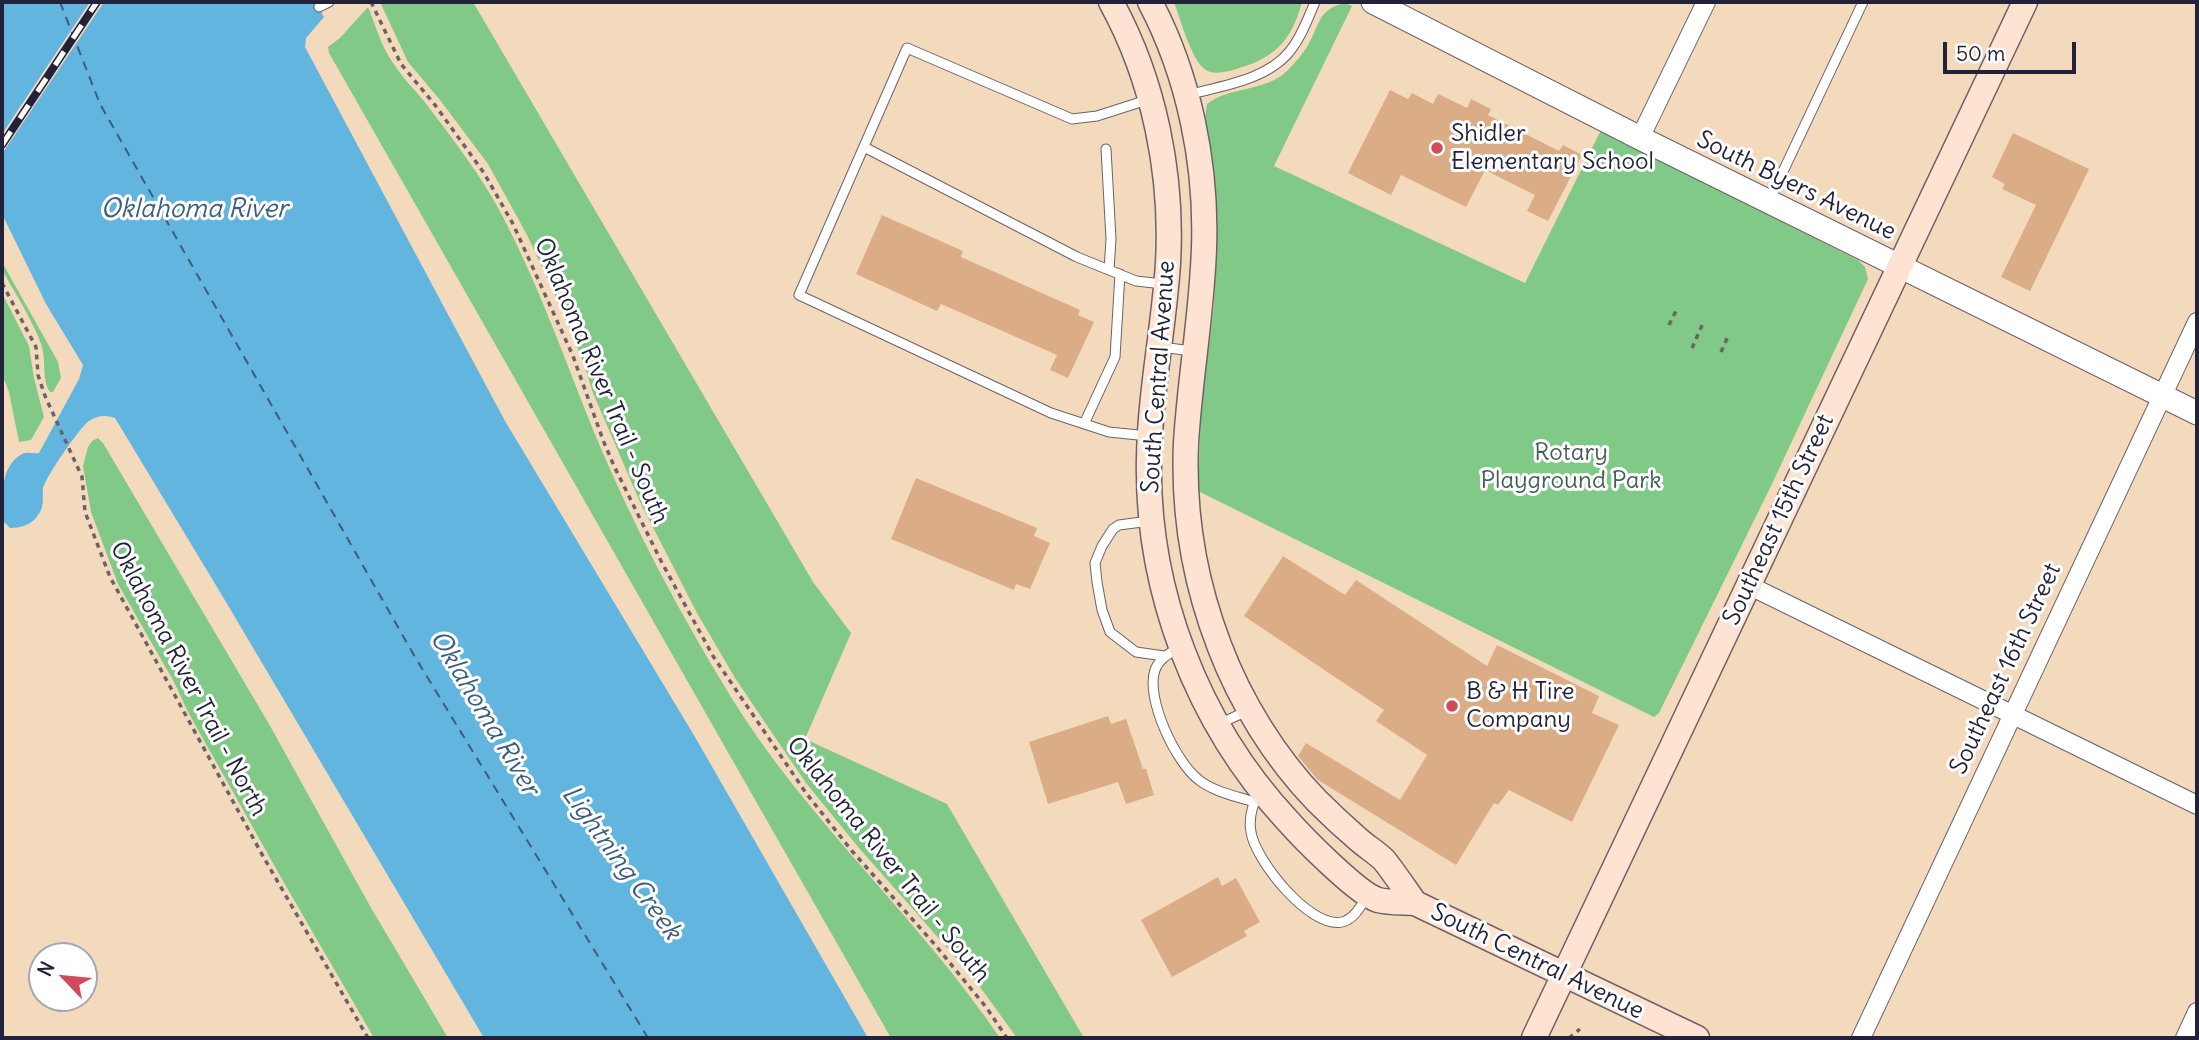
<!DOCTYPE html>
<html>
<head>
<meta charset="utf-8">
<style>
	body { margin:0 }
	#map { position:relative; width:2199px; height:1040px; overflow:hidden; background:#f4dabd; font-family:Delius,sans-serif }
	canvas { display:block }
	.frame { position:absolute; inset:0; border:4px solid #22223b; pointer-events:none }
	.north { position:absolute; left:28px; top:942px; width:70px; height:70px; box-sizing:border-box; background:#fff; border:2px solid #a7a7b1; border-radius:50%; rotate:296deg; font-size:19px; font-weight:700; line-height:28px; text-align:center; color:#22223b }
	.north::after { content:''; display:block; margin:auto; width:24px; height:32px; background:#d1495b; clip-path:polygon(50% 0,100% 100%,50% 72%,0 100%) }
	.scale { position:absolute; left:1943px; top:42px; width:133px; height:32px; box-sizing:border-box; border:4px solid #22223b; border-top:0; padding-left:9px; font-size:21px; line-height:24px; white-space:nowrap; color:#22223b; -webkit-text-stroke:5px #fff; paint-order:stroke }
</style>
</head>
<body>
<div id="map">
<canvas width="2199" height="1040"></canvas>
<div class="frame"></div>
<div class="north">N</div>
<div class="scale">50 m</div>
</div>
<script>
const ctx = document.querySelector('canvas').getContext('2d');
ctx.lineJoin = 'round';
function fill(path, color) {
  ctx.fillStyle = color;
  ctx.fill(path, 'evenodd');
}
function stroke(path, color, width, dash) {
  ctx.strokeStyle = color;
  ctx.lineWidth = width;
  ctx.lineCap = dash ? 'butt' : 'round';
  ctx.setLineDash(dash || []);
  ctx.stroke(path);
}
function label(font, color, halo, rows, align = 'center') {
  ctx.font = font + ' Delius,sans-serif';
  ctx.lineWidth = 6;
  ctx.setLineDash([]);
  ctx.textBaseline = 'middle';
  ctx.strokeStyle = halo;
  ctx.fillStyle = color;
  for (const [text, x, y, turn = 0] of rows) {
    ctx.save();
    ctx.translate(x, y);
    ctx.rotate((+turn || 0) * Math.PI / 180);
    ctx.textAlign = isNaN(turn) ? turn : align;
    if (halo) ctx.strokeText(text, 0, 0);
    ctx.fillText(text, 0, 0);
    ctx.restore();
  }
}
const green = new Path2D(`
	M 380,2 L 473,2 L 813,582 L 851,633 L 805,739 L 947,804 L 1084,1038 L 1017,1038 L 972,976 L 859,848 L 806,783 L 735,678 L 697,613 L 640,502 L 593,393 L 584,364 L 566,319 L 527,235 L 488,164 L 440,100 L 408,62 Z
	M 1174,2 L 1302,2 C 1291,43 1273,59 1233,70 C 1225,72 1213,75 1206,70 C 1192,62 1180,18 1174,2 Z
	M 1345,3 L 1352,6 L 1274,166 L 1525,283 L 1601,130 L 1858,260 L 1865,267 L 1868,279 L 1771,486 L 1659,713 L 1654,717 L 1198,491 L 1201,410 L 1214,306 L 1217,244 L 1215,182 L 1205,119 L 1207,104 C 1230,86 1265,92 1287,71 C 1294,64 1303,54 1308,45 C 1320,24 1318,9 1345,3 Z
	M 368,7 C 376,26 381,46 393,63 C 402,77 413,88 424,101 C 452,138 481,175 503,217 C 540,288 566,363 596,437 C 634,527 680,614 731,697 C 807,821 919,918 1000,1038 L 891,1038 L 329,53 L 328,47 L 340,38 Z
	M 2,262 L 58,362 L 61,378 L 53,392 L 50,392 C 41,379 47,360 41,344 C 32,319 15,293 2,270 Z
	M 2,293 L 29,346 L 34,378 L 44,417 L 31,440 L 19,442 L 9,392 L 2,374 Z
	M 98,438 L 103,443 L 269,724 L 370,906 L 448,1038 L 374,1038 L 283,881 L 188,712 L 174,682 L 118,584 L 91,512 L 83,466 L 88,447 L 92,441 Z`);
const water = new Path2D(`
	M 2,2 L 316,2 L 324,17 L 306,38 L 305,47 L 505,421 L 695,737 L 868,1038 L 484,1038 L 223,597 L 115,418 C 106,415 98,415 89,421 C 81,426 44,479 43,489 C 42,499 45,506 38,515 C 32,525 20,528 10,528 L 2,520 C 2,497 0,466 22,454 C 28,451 33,454 39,453 L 79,379 L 83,365 L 46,304 L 2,214 Z`);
const pier = new Path2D(`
	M 90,2 L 104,2 L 2,154 L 2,134 Z`);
const ferry = new Path2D(`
	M 60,2 L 100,104 L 415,657 L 648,1038`);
const building = new Path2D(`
	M 1390,90 L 1408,99 L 1412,93 L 1433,104 L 1438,94 L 1467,108 L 1471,99 L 1491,109 L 1488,115 L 1559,151 L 1563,145 L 1582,155 L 1548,221 L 1527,211 L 1535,195 L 1485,170 L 1466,207 L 1401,175 L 1391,195 L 1348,173 Z
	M 2013,133 L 2089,169 L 2030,291 L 2001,277 L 2036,205 L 2002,189 L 2005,184 L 1992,177 Z
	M 882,215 L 963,251 L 961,257 L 1080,310 L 1078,315 L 1094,322 L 1068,378 L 1050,370 L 1057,355 L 941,304 L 937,311 L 856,274 Z
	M 916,478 L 1037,528 L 1034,536 L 1050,543 L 1030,589 L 1016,584 L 1014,590 L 891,539 Z
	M 1283,556 L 1345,595 L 1356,580 L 1487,666 L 1497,645 L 1599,696 L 1592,713 L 1619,725 L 1572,822 L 1509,790 L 1498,805 L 1494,803 L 1456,865 L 1318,780 L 1298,756 L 1306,743 L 1400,800 L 1427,755 L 1376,721 L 1384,710 L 1244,616 Z
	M 1108,716 L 1111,724 L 1126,719 L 1143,769 L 1146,769 L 1154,795 L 1126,804 L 1118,782 L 1048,804 L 1029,742 Z
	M 1218,877 L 1222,886 L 1236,878 L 1260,922 L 1244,931 L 1247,936 L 1172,977 L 1141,920 Z`);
const path = new Path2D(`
	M 371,2 L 401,64 L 435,105 L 484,173 L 513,224 L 573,356 L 603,440 L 614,466 L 661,561 L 713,656 L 806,793 L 852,851 L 936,946 L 986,1007 L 1007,1038
	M 2,283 L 36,347 L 38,375 L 45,396 L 82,477 L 85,512 L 110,577 L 264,858 L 368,1038
	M 1669,325 L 1676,311
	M 1692,348 L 1703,323
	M 1721,352 L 1729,334
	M 1569,1038 L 1580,1029`);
const service = new Path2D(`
	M 319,7 L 329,2
	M 1187,95 C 1221,86 1267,80 1290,51 C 1302,36 1308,18 1315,2
	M 1147,100 L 1097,116 L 1072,119 L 907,48 L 799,295 L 1051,413 L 1109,432 L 1148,436
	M 864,147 L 1077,257 L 1136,281 L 1163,284
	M 1106,149 L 1111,239 L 1109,270
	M 1770,199 L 1863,2
	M 1161,347 L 1192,351
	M 1084,424 L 1115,357 L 1120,274
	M 1150,521 L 1119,525 L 1113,529 L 1102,546 L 1095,563 L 1097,582 L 1102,610 L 1110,632 L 1136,652 L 1164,656
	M 1178,648 C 1168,654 1159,659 1155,670 C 1145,698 1176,763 1199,780 C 1214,792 1236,796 1254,802
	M 1219,724 L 1247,711
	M 1260,790 C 1253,803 1248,817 1251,832 C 1255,860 1310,929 1342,922 C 1355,919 1361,905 1368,895`);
const minor = new Path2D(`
	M 1640,138 L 1706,2
	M 1748,585 L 2197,805
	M 1861,1038 L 2197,322
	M 2185,1038 L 2197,1012`);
const tertiary = new Path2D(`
	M 1373,2 L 1640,138 L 2197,413`);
const secondary = new Path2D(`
	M 1111,2 C 1154,80 1173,174 1168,263 C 1164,328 1150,392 1149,458 C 1146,590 1197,723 1287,820 C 1303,838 1358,894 1378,900 C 1390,903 1404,902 1415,903 L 1697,1038
	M 1150,2 C 1189,76 1207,164 1204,248 C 1202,313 1190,377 1186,443 C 1183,512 1194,580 1219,645 C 1240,701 1275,758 1317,801 C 1330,814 1345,828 1359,840 C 1367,847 1377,853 1384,860 C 1395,874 1405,889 1415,903
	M 1534,1038 L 2025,2`);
const rail = new Path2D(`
	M 2,145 L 97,2`);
const markers = [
	[1437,148,7,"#d1495b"],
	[1452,706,7,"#d1495b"]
];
const poiNames = [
	["Shidler",1451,134],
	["Elementary School",1451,162],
	["B & H Tire",1466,692],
	["Company",1466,720]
];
const streetNames = [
	["South Byers Avenue",1796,186,26],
	["South Central Avenue",1159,377,-86],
	["Oklahoma River Trail - South",601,381,67],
	["Southeast 15th Street",1779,520,-65],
	["Southeast 16th Street",2006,669,-65],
	["Oklahoma River Trail - North",188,679,62],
	["Oklahoma River Trail - South",888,860,51],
	["South Central Avenue",1537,962,26]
];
const parkNames = [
	["Rotary",1571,453],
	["Playground Park",1571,481]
];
const waterNames = [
	["Oklahoma River",194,210],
	["Oklahoma River",484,713,59],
	["Lightning Creek",621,863,54]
];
fill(green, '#80c986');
fill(water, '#62b5de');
fill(pier, '#f4dabd');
stroke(ferry, '#3c5d7c', 2, [9, 7]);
fill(building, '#dbad86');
stroke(service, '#6c6268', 11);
stroke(minor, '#6c6268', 20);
stroke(tertiary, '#6c6268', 25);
stroke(secondary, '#6c6268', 27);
stroke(path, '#6c6268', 3.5, [5, 5]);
stroke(service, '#fff', 9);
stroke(minor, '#fff', 18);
stroke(tertiary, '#fff', 23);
stroke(secondary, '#fee3d2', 24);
stroke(rail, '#22223b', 8);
stroke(rail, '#fff', 5, [16]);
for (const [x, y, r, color] of markers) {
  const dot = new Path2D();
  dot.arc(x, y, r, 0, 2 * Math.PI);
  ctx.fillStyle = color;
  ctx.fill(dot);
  stroke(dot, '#fff', 2.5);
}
label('24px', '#22223b', '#fff', poiNames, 'left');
label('24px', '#22223b', '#fff', streetNames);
label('24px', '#435c55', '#fff', parkNames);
label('italic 26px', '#3c5d7c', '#fff', waterNames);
</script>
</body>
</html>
